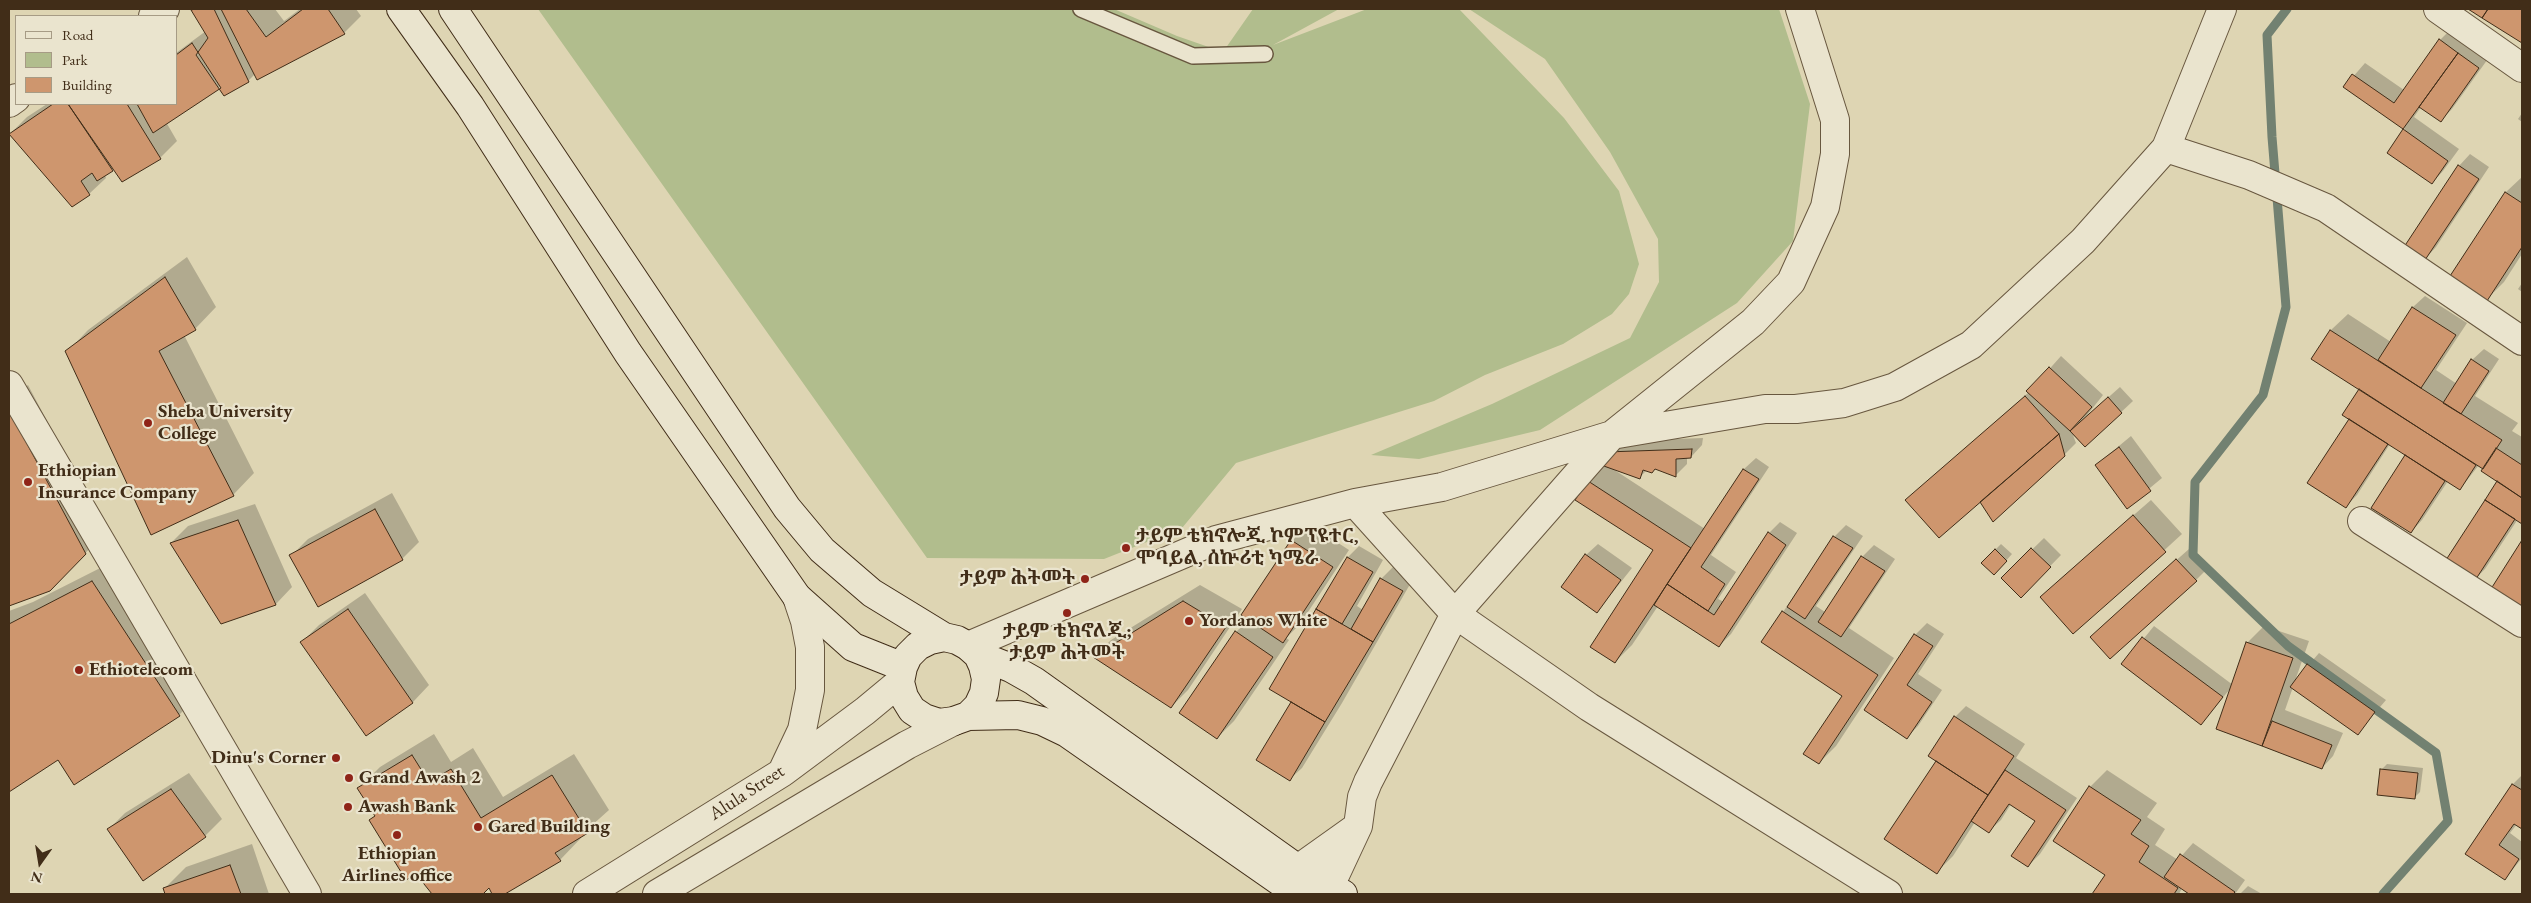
<!DOCTYPE html>
<html>
<head>
<meta charset="utf-8">
<style>
  body { margin:0 }
  #map { position:relative; width:2531px; height:903px; overflow:hidden; background:#ded5b3; font-family:"EB Garamond",serif }
  canvas { display:block }
  .frame { position:absolute; inset:0; border:10px solid #412d18; pointer-events:none }
  .legend { position:absolute; left:15px; top:15px; width:162px; height:90px; box-sizing:border-box; background:#eae4ce; border:1px solid #a69b85; margin:0; padding:6px 9px; list-style:none; font-size:15px; color:#412d18 }
  .legend li { display:flex; align-items:center; gap:10px; height:25px }
  .legend b { width:25px; border:1px solid #a69b85 }
  .north { position:absolute; left:15px; top:838px; width:50px; height:50px; -webkit-text-stroke:4px #eae4ce; paint-order:stroke; rotate:193deg; font-size:14px; font-weight:700; line-height:20px; text-align:center; color:#412d18 }
  .north::after { content:''; display:block; margin:auto; width:18px; height:22px; background:#412d18; clip-path:polygon(50% 0,100% 100%,50% 72%,0 100%) }
</style>
</head>
<body>
<div id="map">
<canvas width="2531" height="903"></canvas>
<div class="frame"></div>
<ul class="legend">
<li><b style="height:6px;background:#eae4ce"></b>Road</li>
<li><b style="height:14px;background:#b1bd8d"></b>Park</li>
<li><b style="height:14px;background:#ce966e"></b>Building</li>
</ul>
<div class="north">N</div>
</div>
<script>
const c = document.querySelector('canvas').getContext('2d');
c.lineJoin = 'round';
function fillPath(path, color) {
  c.fillStyle = color;
  c.fill(path, 'evenodd');
}
function toPath(rows) {
  const path = new Path2D();
  for (const r of rows) {
    path.moveTo(r[0], r[1]);
    for (let i = 2; i < r.length; i += 2) path.lineTo(r[i], r[i + 1]);
  }
  return path;
}
function stroke(path, color, width, dash) {
  c.strokeStyle = color;
  c.lineWidth = width;
  c.lineCap = dash ? 'butt' : 'round';
  c.setLineDash(dash || []);
  c.stroke(path);
}
function label(font, color, halo, rows, align = 'center') {
  c.font = font + ' "EB Garamond","Noto Serif Ethiopic",serif';
  c.lineWidth = 4.5;
  c.setLineDash([]);
  c.textBaseline = 'middle';
  c.strokeStyle = halo;
  c.fillStyle = color;
  for (const [text, x, y, turn = 0] of rows) {
    c.save();
    c.translate(x, y);
    c.rotate((+turn || 0) * Math.PI / 180);
    c.textAlign = isNaN(turn) ? turn : align;
    if (halo) c.strokeText(text, 0, 0);
    c.fillText(text, 0, 0);
    c.restore();
  }
}
const green = toPath([
  [538,9,1114,9,1177,36,1223,52,1253,9,1339,9,1273,45,1367,9,1459,9,1564,118,1619,191,1639,264,1629,294,1612,314,1563,344,1485,375,1434,401,1236,463,1182,528,1104,559,927,558],
  [1469,9,1779,9,1810,104,1793,241,1737,303,1540,430,1419,459,1371,455,1492,404,1630,338,1659,282,1658,239,1610,152,1545,59]
]);
const shadow = toPath([
  [195,9,275,9,284,21,300,9,356,9,361,16,344,33,258,79,255,74,248,81,220,87,166,122,177,141,160,158,114,168,105,175,106,178,89,194,10,134,27,117,47,104,176,104,176,53,206,31,193,10],
  [2470,9,2522,9,2522,42],
  [2451,29,2490,56,2452,109,2441,120,2421,107,2414,117,2459,149,2443,171,2432,183,2389,152,2405,129,2345,86,2365,63,2404,90,2440,40],
  [2522,113,2522,122,2518,119],
  [2470,154,2489,167,2436,247,2425,259,2459,166],
  [2522,177,2522,254,2504,282,2487,299,2451,275,2506,192],
  [187,257,216,307,195,329,184,335,254,473,233,495,67,352,88,330],
  [2522,283,2522,292,2518,289],
  [2425,296,2467,323,2436,370,2457,384,2472,360,2484,349,2499,359,2475,396,2518,423,2512,431,2522,437,2522,522,2518,519,2485,569,2473,581,2499,481,2479,465,2460,489,2448,481,2422,520,2411,532,2407,455,2390,444,2357,495,2346,506,2351,418,2361,389,2313,358,2331,330,2348,314,2391,342,2413,307],
  [2061,356,2103,395,2084,419,2120,387,2133,401,2085,446,2073,435,2076,443,2064,455,1980,500,1907,500,2029,392],
  [28,385,106,532,49,590,9,605,9,401],
  [2131,436,2162,478,2127,507,2096,465],
  [1703,438,1702,445,1691,457,1687,457,1687,464,1676,475,1656,468,1652,472,1647,470,1639,478,1613,469,1705,529,1744,469,1756,458,1769,467,1711,555,1736,572,1718,599,1724,602,1769,533,1780,522,1797,533,1731,634,1719,646,1658,606,1632,645,1615,662,1655,550,1589,481,1605,465,1619,441],
  [392,493,419,542,402,559,291,556,308,539],
  [2151,500,2182,534,2074,633,2059,580],
  [255,504,292,587,276,604,222,623,171,543,188,526],
  [1309,524,1349,550,1300,624,1286,638,1289,640,1234,721,1217,738,1236,632,1249,619,1243,615,1292,540],
  [1846,525,1863,536,1816,606,1825,612,1862,557,1874,545,1895,559,1849,628,1894,658,1836,746,1819,763,1844,695,1783,612,1834,537],
  [2044,538,2061,555,2021,596,2003,578],
  [2522,542,2522,612,2491,591],
  [1598,544,1632,568,1597,612,1586,555],
  [2001,544,2012,554,1994,574,1982,563],
  [1359,546,1383,560,1357,606,1363,610,1381,579,1393,567,1413,579,1342,703,1302,768,1290,779,1258,760,1293,701,1270,688,1348,557],
  [2189,549,2207,569,2196,580,2103,625],
  [114,561,201,693,179,715,74,783,58,758,9,790,9,611,33,602],
  [1200,585,1242,609,1188,690,1171,707,1095,656,1111,640],
  [365,593,429,685,413,702,366,734,302,642,319,625],
  [1927,623,1944,634,1918,674,1942,690,1918,726,1907,737,1865,710,1915,635],
  [2154,626,2233,685,2247,643,2264,626,2309,641,2295,681,2319,653,2386,700,2358,733,2293,687,2285,710,2343,733,2333,756,2322,768,2262,744,2231,688,2201,723,2123,664],
  [1966,706,2025,744,2016,758,2077,798,2040,854,2028,866,2036,820,2011,804,2001,820,1989,831,1975,822,1953,856,1937,872,1937,760,1955,717],
  [434,734,451,762,473,748,503,797,574,754,609,810,580,836,581,838,560,860,503,894,494,894,489,886,480,894,434,894,420,870,370,820,376,815,359,788,380,767],
  [2387,764,2423,768,2420,792,2415,797,2381,770],
  [2107,770,2157,803,2147,817,2165,829,2155,845,2178,860,2193,843,2245,880,2235,894,2191,894,2182,888,2179,894,2094,894,2107,875,2090,787],
  [189,773,222,819,205,836,144,880,109,829,125,813],
  [2522,775,2522,827,2517,824,2510,833,2522,842,2522,858,2505,879,2467,853,2513,784],
  [252,844,269,894,166,894,164,889,186,867],
  [2248,886,2262,894,2240,894]
]);
const stream = toPath([
  [2287,9,2267,35,2272,137,2286,307,2263,395,2195,482,2193,555,2288,646,2436,753,2448,821,2383,894]
]);
const building = toPath([
  [196,9,214,9,249,82,224,96,196,55,208,38,191,10,196,9],
  [221,9,246,9,266,37,303,9,328,9,345,34,257,80,221,9],
  [2468,9,2488,9,2482,18,2468,9],
  [2488,9,2522,9,2522,43,2482,18,2488,9],
  [2439,39,2458,53,2403,129,2343,87,2352,74,2394,103,2439,39],
  [192,43,221,88,153,133,137,104,176,104,176,55,192,43],
  [2458,53,2479,68,2441,122,2419,107,2458,53],
  [53,104,68,104,113,171,97,181,92,173,81,181,90,195,72,207,9,134,53,104],
  [68,104,127,104,161,159,122,182,68,104],
  [2403,129,2448,161,2432,184,2387,153,2403,129],
  [2458,165,2479,179,2425,260,2404,247,2458,165],
  [2505,192,2522,203,2522,247,2487,301,2450,276,2505,192],
  [165,277,196,330,159,351,234,496,151,535,65,351,165,277],
  [2412,307,2456,335,2421,388,2378,360,2412,307],
  [2330,330,2502,440,2483,469,2311,359,2330,330],
  [2471,359,2489,371,2461,414,2443,403,2471,359],
  [2049,367,2092,407,2070,431,2026,391,2049,367],
  [2359,389,2476,465,2460,490,2342,415,2359,389],
  [2025,396,2059,434,1939,538,1905,500,2025,396],
  [2108,397,2122,413,2085,447,2070,431,2108,397],
  [9,410,86,554,50,591,9,606,9,410],
  [2349,419,2388,444,2346,508,2307,483,2349,419],
  [2059,434,2065,456,1993,522,1980,502,2059,434],
  [2119,447,2151,491,2127,509,2095,465,2119,447],
  [2496,448,2522,465,2522,498,2481,471,2496,448],
  [1692,449,1691,458,1676,459,1676,477,1655,469,1652,473,1643,470,1640,479,1601,465,1606,452,1692,449],
  [2405,455,2445,481,2411,533,2371,508,2405,455],
  [1743,469,1759,479,1701,567,1725,584,1708,611,1667,584,1743,469],
  [1588,481,1691,548,1615,663,1590,647,1653,550,1575,500,1588,481],
  [2497,481,2522,498,2522,524,2485,500,2497,481],
  [2485,500,2515,519,2474,582,2444,563,2485,500],
  [375,509,403,560,318,607,289,555,375,509],
  [2133,515,2166,552,2073,634,2040,597,2133,515],
  [238,520,276,605,221,624,170,543,238,520],
  [1768,532,1786,545,1719,647,1654,605,1667,584,1714,615,1768,532],
  [1833,536,1853,548,1805,619,1787,607,1833,536],
  [1291,540,1333,567,1283,643,1241,615,1291,540],
  [2522,540,2522,613,2489,592,2522,540],
  [2031,548,2051,567,2021,598,2001,578,2031,548],
  [1995,549,2007,561,1994,575,1981,563,1995,549],
  [1585,554,1621,580,1597,613,1561,587,1585,554],
  [1861,556,1885,571,1841,637,1818,622,1861,556],
  [1347,557,1373,572,1342,624,1316,609,1347,557],
  [2176,559,2197,581,2110,659,2090,637,2176,559],
  [1380,578,1403,591,1373,642,1351,629,1380,578],
  [92,581,180,716,74,785,58,760,9,792,9,624,92,581],
  [1183,601,1226,627,1171,708,1093,657,1183,601],
  [348,609,413,703,366,736,300,642,348,609],
  [1316,609,1373,642,1325,722,1269,689,1316,609],
  [1782,611,1878,675,1819,764,1803,754,1842,696,1761,642,1782,611],
  [1235,631,1273,657,1217,739,1179,713,1235,631],
  [1914,634,1933,646,1907,685,1932,702,1907,739,1864,710,1914,634],
  [2142,637,2223,697,2201,725,2121,664,2142,637],
  [2246,642,2293,658,2262,746,2216,729,2246,642],
  [2307,664,2375,712,2358,735,2290,687,2307,664],
  [1291,702,1325,722,1290,781,1256,760,1291,702],
  [1954,716,2014,756,1988,795,1928,756,1954,716],
  [2272,721,2332,745,2322,769,2262,746,2272,721],
  [412,755,429,782,451,769,481,818,552,775,588,833,555,853,561,861,505,894,492,894,489,888,483,894,432,894,424,884,420,872,406,880,369,820,375,816,357,788,412,755],
  [1936,761,1988,795,1937,874,1884,839,1936,761],
  [2380,769,2418,773,2415,799,2377,795,2380,769],
  [2005,770,2066,810,2028,867,2011,856,2035,821,2009,804,1989,833,1971,821,2005,770],
  [2512,784,2522,790,2522,829,2514,824,2499,845,2519,859,2505,880,2465,854,2512,784],
  [2089,786,2141,820,2131,834,2149,846,2139,862,2178,888,2174,894,2092,894,2105,875,2053,841,2089,786],
  [171,789,206,837,143,881,107,829,171,789],
  [2180,854,2235,892,2233,894,2189,894,2164,877,2180,854],
  [230,865,241,894,165,894,163,888,230,865]
]);
const service = toPath([
  [1081,9,1193,56,1265,54]
]);
const minor = toPath([
  [2438,9,2522,68],
  [153,16,165,9],
  [9,103,16,98],
  [2166,148,2249,175,2326,208,2522,341],
  [1355,503,1455,614,1589,707,1888,894],
  [2362,521,2522,623],
  [968,646,1216,540,1355,503,1442,487,1612,435,1765,409,1796,409,1844,403,1895,387,1971,345,2083,241,2166,148,2222,9],
  [1298,869,1357,827],
  [1330,886,1358,826,1362,797,1368,782,1455,614,1612,435,1753,322,1791,282,1825,207,1835,154,1835,120,1800,9]
]);
const tertiary = toPath([
  [9,385,307,894],
  [784,768,802,730,810,690,810,647,805,621,797,597],
  [587,894,783,772,865,711,900,682],
  [657,894,907,745,954,721]
]);
const secondary = toPath([
  [401,9,470,106,628,353,797,597,853,647,903,667],
  [453,9,787,508,822,550,872,593,944,637],
  [978,655,983,666,986,679,984,693,978,706,968,716,954,721,939,723,924,718,912,710,904,697,900,682,903,667,908,656,918,646,930,640,944,637,957,640,968,646,978,655,1011,668,1034,681,1298,869,1343,894],
  [968,716,1018,715,1042,721,1067,733,1298,894]
]);
const markers = [
  [148,423,5,"#8f2418"],
  [28,482,5,"#8f2418"],
  [1126,548,5,"#8f2418"],
  [1085,579,5,"#8f2418"],
  [1067,613,5,"#8f2418"],
  [1189,621,5,"#8f2418"],
  [79,670,5,"#8f2418"],
  [336,758,5,"#8f2418"],
  [349,778,5,"#8f2418"],
  [348,807,5,"#8f2418"],
  [478,827,5,"#8f2418"],
  [397,835,5,"#8f2418"]
];
const poiNames = [
  ["Sheba University",158,412],
  ["College",158,434],
  ["Ethiopian",38,471],
  ["Insurance Company",38,493],
  ["ታይም ቴክኖሎጂ ኮምፕዩተር,",1136,537],
  ["ሞባይል, ሰኵሪቲ ካሜራ",1136,559],
  ["ታይም ሕትመት",1075,579,"right"],
  ["Yordanos White",1199,621],
  ["ታይም ቴክኖለጂ;",1067,632,"center"],
  ["ታይም ሕትመት",1067,654,"center"],
  ["Ethiotelecom",89,670],
  ["Dinu's Corner",326,758,"right"],
  ["Grand Awash 2",359,778],
  ["Awash Bank",358,807],
  ["Gared Building",488,827],
  ["Ethiopian",397,854,"center"],
  ["Airlines office",397,876,"center"]
];
const streetNames = [
  ["Alula Street",747,793,-33]
];
fillPath(green, '#b1bd8d');
fillPath(shadow, '#0003');
stroke(stream, '#728171', 9);
fillPath(building, '#ce966e');
stroke(building, '#412d18', 1);
stroke(service, '#68573f', 18);
stroke(minor, '#68573f', 30);
stroke(tertiary, '#68573f', 30);
stroke(secondary, '#412d18', 30);
stroke(service, '#eae4ce', 15);
stroke(minor, '#eae4ce', 28);
stroke(tertiary, '#eae4ce', 28);
stroke(secondary, '#eae4ce', 28);
for (const [x, y, r, color] of markers) {
  const dot = new Path2D();
  dot.arc(x, y, r, 0, 2 * Math.PI);
  c.fillStyle = color;
  c.fill(dot);
  stroke(dot, '#eae4ce', 2);
}
label('bold 19px', '#412d18', '#eae4ce', poiNames, 'left');
label('19px', '#412d18', '#eae4ce', streetNames);
</script>
</body>
</html>
